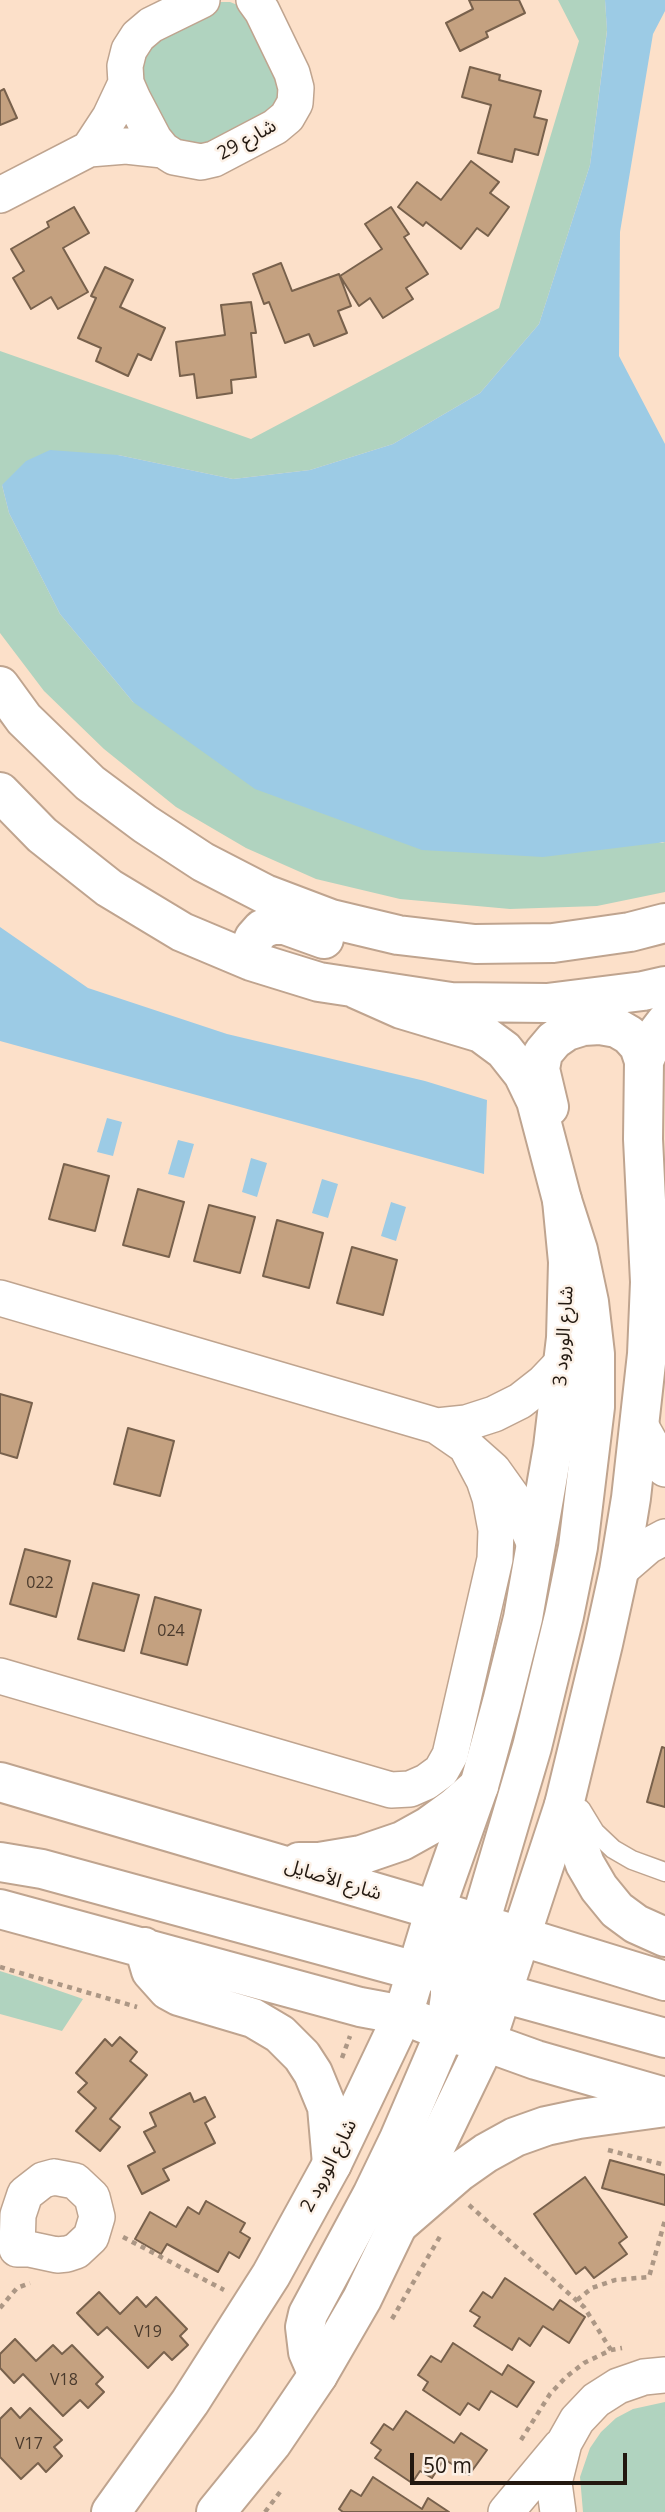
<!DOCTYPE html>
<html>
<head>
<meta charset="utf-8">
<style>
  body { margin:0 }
  #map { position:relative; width:665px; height:2512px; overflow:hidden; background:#fce0c9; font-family:"Open Sans",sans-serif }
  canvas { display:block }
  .scale { position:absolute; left:410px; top:2453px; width:217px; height:32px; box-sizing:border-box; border:4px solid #221810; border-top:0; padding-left:9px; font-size:21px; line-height:24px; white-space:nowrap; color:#221810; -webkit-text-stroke:5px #fcf1e7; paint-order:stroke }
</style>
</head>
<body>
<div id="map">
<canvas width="665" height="2512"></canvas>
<div class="scale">50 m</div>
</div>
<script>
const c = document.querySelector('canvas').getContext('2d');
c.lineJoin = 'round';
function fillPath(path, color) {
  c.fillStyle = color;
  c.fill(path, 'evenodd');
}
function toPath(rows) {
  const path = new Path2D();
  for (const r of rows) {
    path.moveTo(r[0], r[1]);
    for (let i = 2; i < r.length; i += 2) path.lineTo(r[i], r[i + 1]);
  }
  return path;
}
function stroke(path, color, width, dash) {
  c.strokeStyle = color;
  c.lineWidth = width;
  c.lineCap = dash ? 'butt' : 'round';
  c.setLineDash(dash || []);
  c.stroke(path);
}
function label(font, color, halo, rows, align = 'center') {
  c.font = font + ' "Open Sans","Noto Sans Arabic",sans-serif';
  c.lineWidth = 5;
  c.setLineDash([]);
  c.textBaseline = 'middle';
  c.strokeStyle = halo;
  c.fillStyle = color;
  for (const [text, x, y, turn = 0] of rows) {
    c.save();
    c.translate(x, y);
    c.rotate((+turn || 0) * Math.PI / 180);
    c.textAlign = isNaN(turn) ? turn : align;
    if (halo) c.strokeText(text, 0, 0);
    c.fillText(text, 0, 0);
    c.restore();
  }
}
const green = toPath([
  [558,0,605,0,607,30,590,165,539,324,480,393,393,444,310,470,233,479,118,455,2,485,9,513,60,614,133,702,662,843,665,842,665,892,597,906,510,909,400,899,316,879,246,848,176,807,104,749,44,691,0,633,0,351,251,439,499,308,579,41],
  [219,2,230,2,240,6,281,84,281,107,199,153,178,151,134,69,137,48],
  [0,1971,22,1978,83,1999,62,2031,0,2014],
  [665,2402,665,2512,583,2512,580,2477,590,2448,601,2432,616,2418,633,2409]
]);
const water = toPath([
  [605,0,665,0,665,11,653,34,620,232,619,356,665,444,665,842,543,857,422,850,255,789,133,702,60,614,9,513,2,485,26,461,50,450,118,455,233,479,310,470,393,444,480,393,539,324,590,165,607,31],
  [0,927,88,988,227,1034,425,1081,487,1100,484,1174,0,1041],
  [107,1118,122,1122,113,1156,97,1152],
  [178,1140,194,1144,184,1178,168,1174],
  [251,1158,267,1163,257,1197,242,1192],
  [322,1179,338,1184,328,1218,312,1213],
  [391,1202,406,1207,396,1241,381,1236]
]);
const building = toPath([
  [469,0,519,0,525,13,486,32,488,37,460,51,446,23,473,9,469,0],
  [470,67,500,75,499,80,541,91,534,117,547,120,538,155,515,149,512,162,478,153,491,105,462,97,470,67],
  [4,89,17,118,0,125,0,91,4,89],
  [471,161,499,182,490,193,509,207,488,236,477,228,461,249,426,222,423,226,398,207,417,182,441,200,471,161],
  [74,207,89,233,63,248,88,292,58,309,51,297,31,309,13,278,24,271,11,249,49,227,47,222,74,207],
  [391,207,409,234,404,237,428,274,406,288,413,299,383,318,370,298,359,306,340,276,382,249,365,224,391,207],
  [281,263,292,291,339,274,351,306,338,311,347,333,314,346,309,334,285,343,269,302,264,304,253,274,281,263],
  [105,267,133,280,120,307,165,328,151,360,138,354,128,376,96,361,101,348,78,338,96,298,91,296,105,267],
  [251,302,256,333,251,333,256,377,231,380,232,393,197,398,194,374,180,376,176,342,225,335,221,305,251,302],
  [64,1164,109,1176,95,1231,49,1219,64,1164],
  [138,1189,184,1202,169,1257,123,1245,138,1189],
  [209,1205,255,1217,240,1273,194,1261,209,1205],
  [277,1220,323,1233,309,1288,263,1276,277,1220],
  [352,1247,397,1260,383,1315,337,1303,352,1247],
  [0,1394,32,1403,17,1458,0,1453,0,1394],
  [128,1428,174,1441,160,1496,114,1484,128,1428],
  [25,1549,70,1561,56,1617,10,1604,25,1549],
  [93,1583,139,1595,124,1651,78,1639,93,1583],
  [155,1597,201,1610,187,1665,141,1653,155,1597],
  [662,1747,665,1748,665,1807,647,1802,662,1747],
  [120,2037,137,2052,130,2061,147,2075,110,2119,120,2127,100,2151,76,2131,96,2108,78,2092,87,2083,76,2073,105,2039,112,2046,120,2037],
  [190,2093,194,2102,205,2097,215,2117,205,2123,215,2143,163,2169,169,2180,142,2194,128,2166,155,2152,144,2132,156,2126,150,2113,190,2093],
  [610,2160,665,2175,665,2205,602,2188,610,2160],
  [585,2177,627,2237,619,2243,627,2254,594,2278,585,2267,576,2274,534,2214,585,2177],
  [206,2201,245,2223,240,2232,250,2238,239,2258,229,2252,218,2272,167,2244,161,2254,135,2239,150,2212,176,2227,188,2207,199,2214,206,2201],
  [505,2278,553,2310,560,2300,585,2317,569,2343,543,2326,530,2346,519,2338,512,2350,474,2326,480,2317,470,2311,483,2292,492,2298,505,2278],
  [99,2292,120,2314,137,2297,146,2307,156,2297,187,2329,180,2336,188,2345,172,2360,164,2352,148,2368,107,2327,98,2335,77,2313,99,2292],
  [15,2339,36,2361,53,2345,62,2354,72,2345,103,2377,96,2384,104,2392,88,2408,80,2400,63,2416,23,2374,14,2383,0,2368,0,2354,15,2339],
  [453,2343,502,2375,508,2365,534,2382,517,2407,491,2391,479,2410,468,2403,460,2415,423,2390,428,2382,418,2375,431,2356,441,2362,453,2343],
  [11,2408,20,2418,30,2408,62,2440,54,2447,62,2456,46,2472,38,2463,21,2479,0,2457,0,2419,11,2408],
  [406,2411,454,2443,461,2433,487,2450,469,2475,444,2459,432,2478,420,2471,412,2483,375,2458,381,2450,371,2443,384,2424,393,2430,406,2411],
  [373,2477,422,2509,428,2498,449,2512,343,2512,339,2509,351,2490,361,2496,373,2477]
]);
const path = toPath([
  [0,1967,137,2007],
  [342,2058,350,2036],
  [608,2150,665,2165],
  [469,2205,584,2307,611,2350],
  [123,2237,224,2290],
  [577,2300,592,2288,615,2280,649,2277,665,2220],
  [0,2308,17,2288,30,2283],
  [392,2319,442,2233],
  [521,2440,550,2394,566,2377,584,2363,611,2350,622,2348],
  [265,2512,283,2488]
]);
const service = toPath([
  [581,1809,595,1832,613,1849,632,1860,665,1872]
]);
const minor = toPath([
  [202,0,151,25,138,36,129,50,125,66,126,83,133,99,154,139,163,150,174,157,201,162,214,159,275,127,287,117,295,103,296,88,292,73,262,11,254,0],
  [89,149,110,117,126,83],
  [0,195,89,149,126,146,163,150],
  [0,1298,437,1426,466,1446,493,1470,518,1505,535,1545],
  [640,1425,665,1469],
  [437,1426,466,1423,494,1414,520,1401,543,1383,564,1361],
  [619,1571,648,1546,665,1537],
  [0,1676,391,1790,410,1789,426,1782,441,1771,450,1755,495,1559,496,1530,490,1498,484,1480,466,1446],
  [54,2177,75,2181,92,2197,97,2217,91,2237,76,2251,67,2254,57,2255,29,2249,17,2249,18,2215,25,2194,43,2180,54,2177],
  [506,2512,561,2446],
  [558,2512,554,2483,564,2443,577,2420,596,2400,618,2386,644,2377,665,2375]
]);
const tertiary = toPath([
  [0,686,24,719,90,783,145,824,203,862,265,894,331,919,398,935,475,944,553,943,630,932,665,923],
  [0,792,42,835,109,888,182,932,251,961,319,982,451,1002,547,1003,643,991,665,986],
  [251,961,250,949,254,938,262,929,273,925,285,925,324,939],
  [549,1107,540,1069,543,1053,554,1040,567,1031,583,1026,600,1025,617,1028,629,1035,639,1046,644,1061],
  [111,2512,190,2402,271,2275,332,2164,403,2015,435,1910,479,1786,502,1702,523,1618,553,1447,566,1338,568,1262,562,1200,536,1101,523,1074,504,1050,481,1033,401,1009,356,989],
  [216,2512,272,2443,318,2375,362,2299,486,2042,564,1805,603,1644,619,1571,631,1498,647,1354,650,1282,643,1139,644,1061,655,1036,665,1023]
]);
const secondary = toPath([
  [0,1782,435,1910,665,1981],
  [564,1805,585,1864,599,1888,617,1910,636,1924,665,1937],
  [0,1862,42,1869,416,1971,450,1972,473,1969,494,1959],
  [299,1862,319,1862,361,1855,402,1841,429,1826,455,1807,479,1786],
  [0,1909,360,2007,403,2015,445,2032,486,2042,536,2060,665,2097],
  [144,1947,151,1971,168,1990,179,1996,253,2018,280,2034,302,2056,313,2073,327,2107,332,2164],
  [453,1996,477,1992,502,1993,665,2038],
  [486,2042,473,1969,472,1950,532,1747,564,1616,578,1547,595,1407,595,1354,589,1302,578,1250,562,1200],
  [400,2223,459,2172,486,2153,515,2137,546,2126,579,2119,665,2107],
  [318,2375,308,2352,305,2327,308,2314,372,2195,399,2139,445,2032,450,1996,450,1972,435,1910]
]);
const numberNames = [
  ["022",40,1583],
  ["024",171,1631],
  ["V19",148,2332],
  ["V18",64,2380],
  ["V17",29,2444]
];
const streetNames = [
  ["شارع 29",247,140,-29],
  ["شارع الورود 3",564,1336,-86],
  ["شارع الأصايل",333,1880,17],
  ["شارع الورود 2",329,2166,-63]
];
fillPath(green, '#b0d3bf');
fillPath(water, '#9ccbe5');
fillPath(building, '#c4a180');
stroke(building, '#78614c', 2);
stroke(service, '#bfa48f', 21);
stroke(minor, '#bfa48f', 38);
stroke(tertiary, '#bfa48f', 42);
stroke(secondary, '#bfa48f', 42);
stroke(path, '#ac9785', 4.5, [5, 5]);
stroke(service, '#fff', 18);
stroke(minor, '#fff', 35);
stroke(tertiary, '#fff', 38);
stroke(secondary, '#fff', 38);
label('16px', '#4a3a2c', null, numberNames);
label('19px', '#221810', '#fcf1e7', streetNames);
</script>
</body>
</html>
